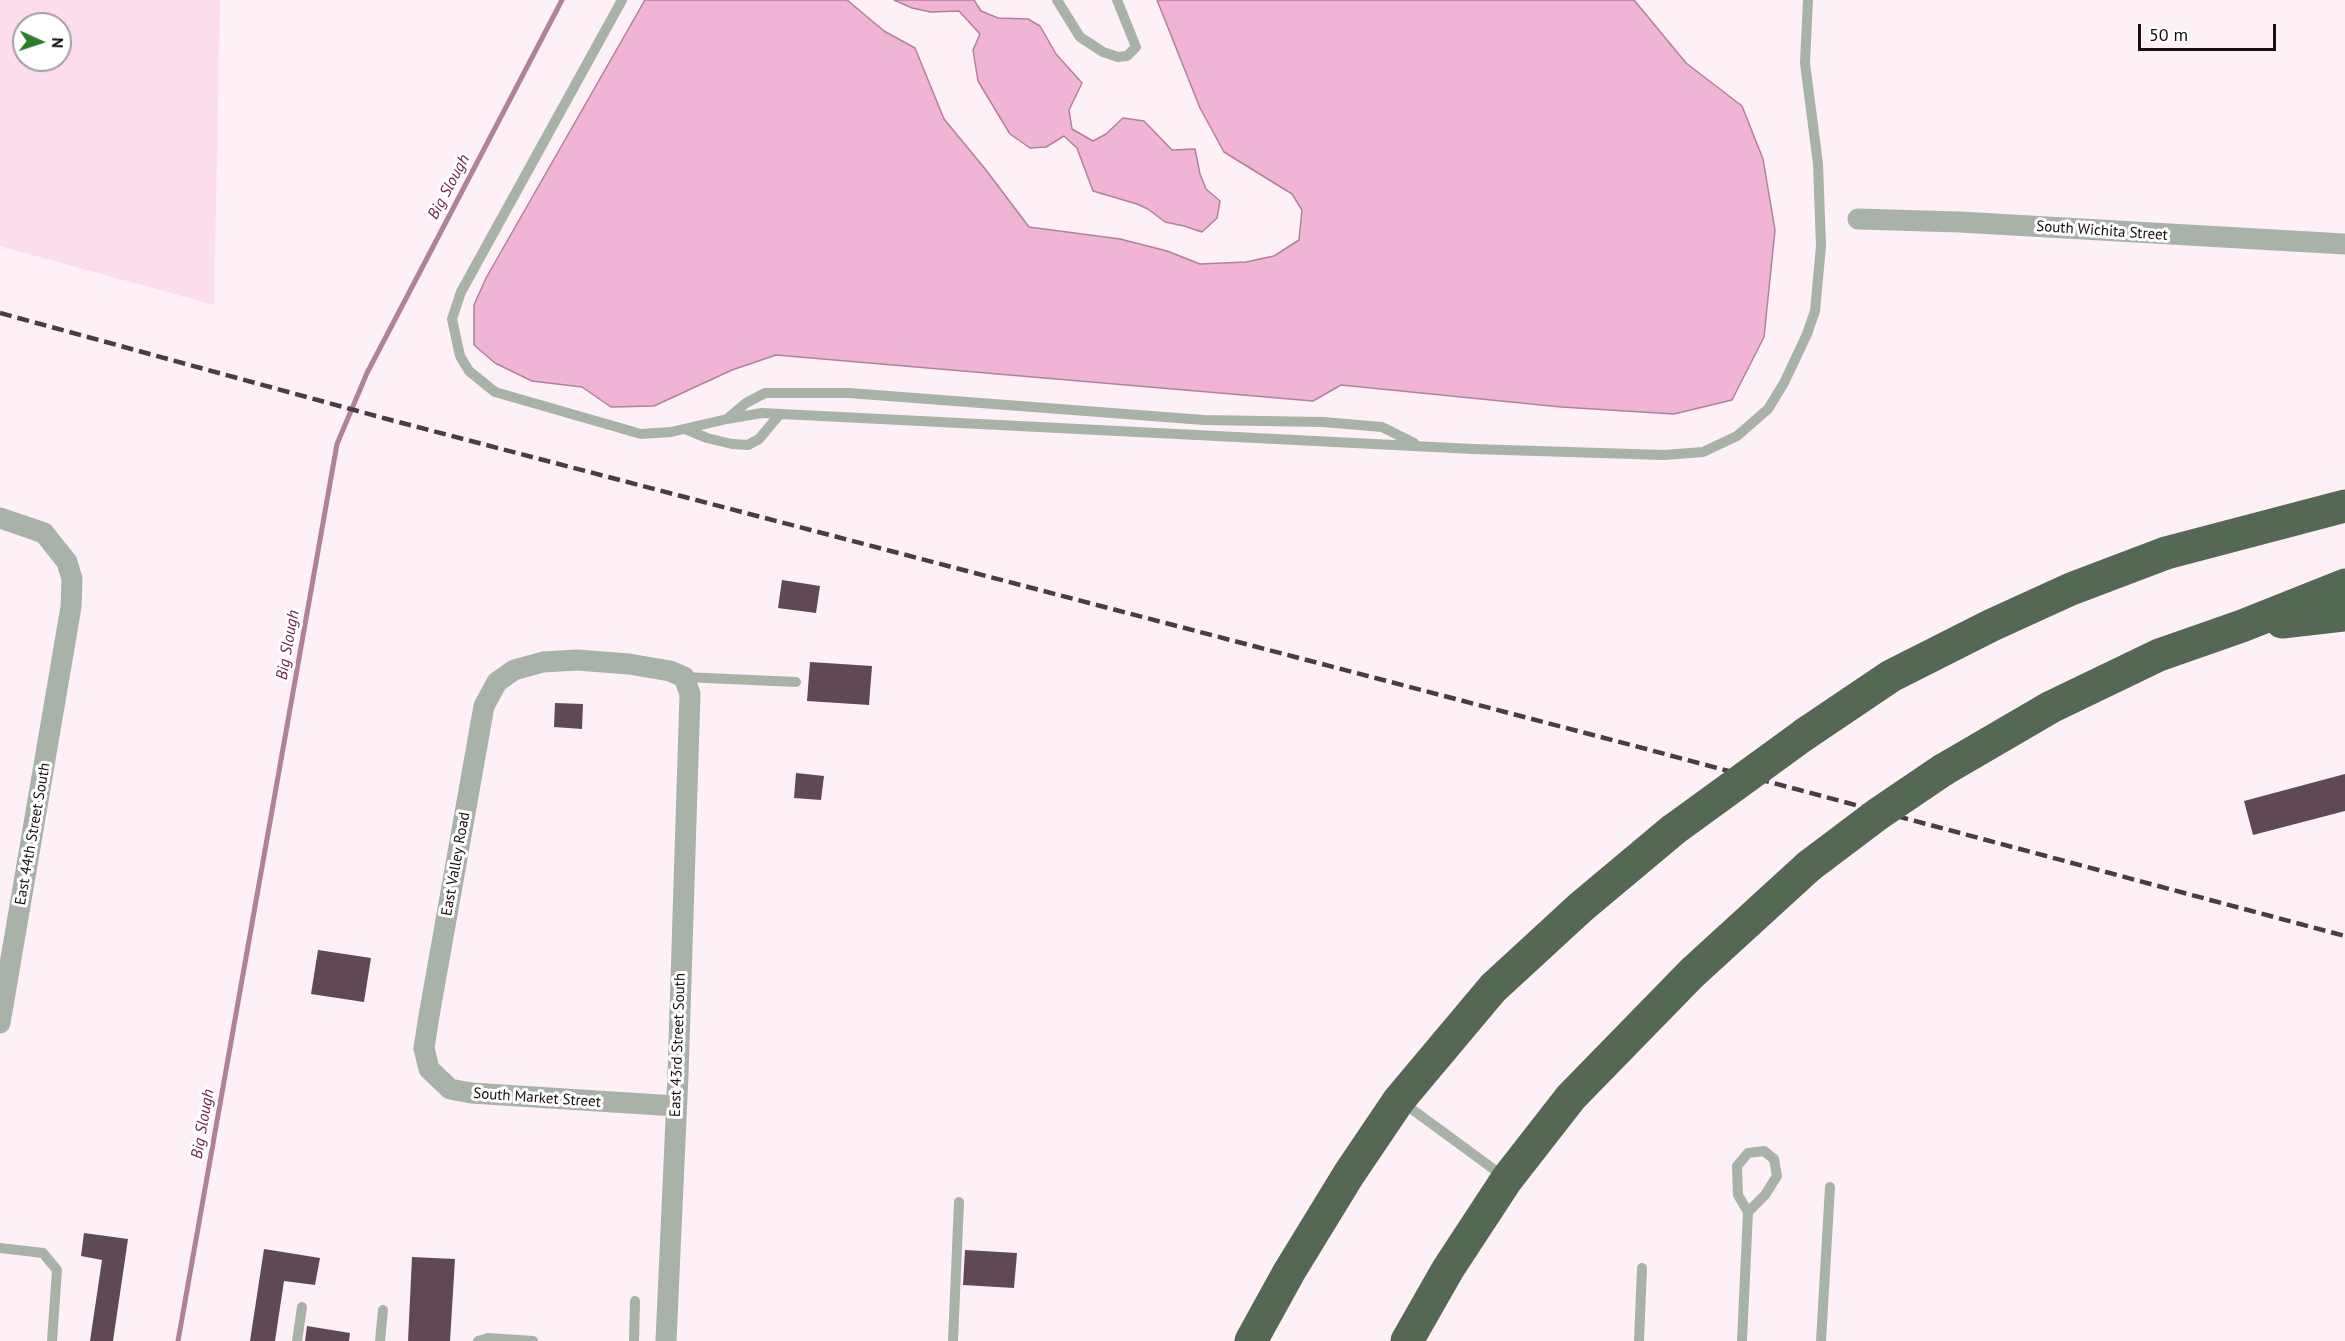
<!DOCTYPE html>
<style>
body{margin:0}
#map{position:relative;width:2345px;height:1341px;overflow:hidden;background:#fdf0f6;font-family:"PT Sans",sans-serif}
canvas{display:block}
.north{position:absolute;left:12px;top:12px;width:60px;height:60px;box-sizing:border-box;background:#fff;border:2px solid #a29ea0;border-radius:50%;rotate:93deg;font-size:16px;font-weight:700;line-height:24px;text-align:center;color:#170d12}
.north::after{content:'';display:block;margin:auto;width:21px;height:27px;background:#287d2a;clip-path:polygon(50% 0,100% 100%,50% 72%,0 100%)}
.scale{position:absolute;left:2138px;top:24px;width:138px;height:27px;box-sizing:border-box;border:3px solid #170d12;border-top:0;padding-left:8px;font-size:18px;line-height:21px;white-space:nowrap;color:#170d12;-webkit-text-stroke:4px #fff;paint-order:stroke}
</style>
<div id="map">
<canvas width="2345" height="1341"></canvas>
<div class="north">N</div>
<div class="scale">50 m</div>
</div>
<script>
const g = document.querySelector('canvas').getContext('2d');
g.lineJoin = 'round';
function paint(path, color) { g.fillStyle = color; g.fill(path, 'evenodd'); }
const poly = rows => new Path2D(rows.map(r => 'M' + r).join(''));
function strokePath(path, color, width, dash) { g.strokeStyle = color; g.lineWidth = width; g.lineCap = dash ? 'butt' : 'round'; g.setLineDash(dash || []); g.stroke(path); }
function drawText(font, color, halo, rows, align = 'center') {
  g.font = font + ' "PT Sans",sans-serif'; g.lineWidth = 6; g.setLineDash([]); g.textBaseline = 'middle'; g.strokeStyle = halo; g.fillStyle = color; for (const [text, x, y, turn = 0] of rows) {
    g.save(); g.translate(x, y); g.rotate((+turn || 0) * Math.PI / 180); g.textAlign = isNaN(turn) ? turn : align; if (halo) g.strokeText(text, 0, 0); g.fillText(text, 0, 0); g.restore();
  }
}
paint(poly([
 [0,0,220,0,214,305,0,246],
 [24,24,60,24,60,60,24,60]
]), '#fcdded');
const water = poly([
 [645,0,847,0,884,31,915,48,944,119,986,170,1029,227,1120,239,1167,251,1200,264,1246,262,1274,256,1299,240,1302,210,1292,194,1224,152,1200,108,1157,0,1634,0,1686,63,1742,106,1763,159,1775,230,1764,337,1732,400,1674,414,1561,407,1341,385,1313,401,776,355,732,370,654,406,611,407,582,387,532,381,495,363,474,345,474,305,486,278,645,0],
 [894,0,974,0,981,11,998,18,1028,19,1040,26,1056,54,1082,83,1069,110,1072,129,1093,141,1106,134,1123,118,1144,121,1172,150,1195,149,1200,174,1206,189,1220,201,1217,218,1202,232,1184,226,1165,222,1148,209,1137,204,1093,191,1077,148,1064,136,1046,147,1030,148,1010,134,978,81,973,50,980,34,959,11,931,12,912,8,894,0]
]);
paint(water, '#f2b4d5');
strokePath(water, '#b0829a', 1.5);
strokePath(poly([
 [178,1341,337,444,367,373,562,0]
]), '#b0829a', 5);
paint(poly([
 [782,580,820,586,816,613,778,608],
 [810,662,872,666,869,705,807,701],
 [555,703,583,704,582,729,554,727],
 [796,773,824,776,821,800,794,798],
 [2345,774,2345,811,2253,835,2244,801],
 [318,950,371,958,364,1002,311,994],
 [84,1233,128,1239,113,1341,90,1341,102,1260,81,1256],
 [264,1249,320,1258,315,1285,284,1281,275,1341,250,1341],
 [965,1250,1017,1253,1014,1288,963,1285],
 [412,1257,455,1259,450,1341,408,1341],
 [307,1326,350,1333,349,1341,305,1341]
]), '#614855');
strokePath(poly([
 [622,0,461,292,452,319,460,356,469,371,495,392,641,434,671,432,727,419,762,413,1473,449,1664,455,1703,452,1737,436,1768,409,1784,383,1807,334,1815,311,1821,246,1818,164,1805,63,1808,0],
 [1057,0,1080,37,1103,52,1118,57,1127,56,1136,47,1117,0],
 [728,418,746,403,765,393,849,393,1204,420,1323,422,1382,427,1414,443],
 [685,429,707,438,732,444,748,445,759,439,780,414],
 [684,677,796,682],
 [1402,1102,1503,1176],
 [0,1248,43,1253,57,1270,52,1341],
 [297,1341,302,1307],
 [380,1341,383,1310],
 [478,1341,488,1338,533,1341],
 [634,1341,635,1301],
 [953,1341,959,1202],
 [1639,1341,1642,1268],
 [1742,1341,1748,1212,1738,1195,1737,1166,1748,1153,1764,1151,1774,1159,1777,1176,1765,1195,1748,1212],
 [1821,1341,1830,1187]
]), '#a9b2a8', 10);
strokePath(poly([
 [1858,219,1960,222,2345,244],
 [0,518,44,533,67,562,72,579,71,607,0,1023],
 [666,1341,678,1075,690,694,684,677,670,671,629,664,577,660,543,662,514,670,497,682,484,706,429,1016,424,1048,429,1069,450,1089,471,1093,676,1106]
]), '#a9b2a8', 21);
strokePath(poly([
 [2282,622,2345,615],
 [1805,734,1891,676,1992,625,2071,589,2166,553,2345,506],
 [1943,770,2051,707,2159,655,2242,626,2345,585],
 [1251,1341,1289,1272,1349,1174,1399,1100,1493,988,1581,907,1673,830],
 [1407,1341,1448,1269,1507,1179,1571,1097,1692,973,1809,866]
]), '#556853', 33);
strokePath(poly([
 [0,313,387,419,1635,746,2345,936]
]), '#483d43', 4.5, [12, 6]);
strokePath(poly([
 [1673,830,1805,734],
 [1809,866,1878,814,1943,770]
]), '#556853', 33);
drawText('15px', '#170d12', '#fff', [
 ["South Wichita Street",2102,231,4],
 ["East 44th Street South",33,834,-80],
 ["East Valley Road",456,864,-80],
 ["East 43rd Street South",678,1045,-88],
 ["South Market Street",537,1098,4]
]);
drawText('italic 16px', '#6d2651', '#fff', [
 ["Big Slough",449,187,-62],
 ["Big Slough",288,645,-80],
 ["Big Slough",203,1124,-80]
]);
</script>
